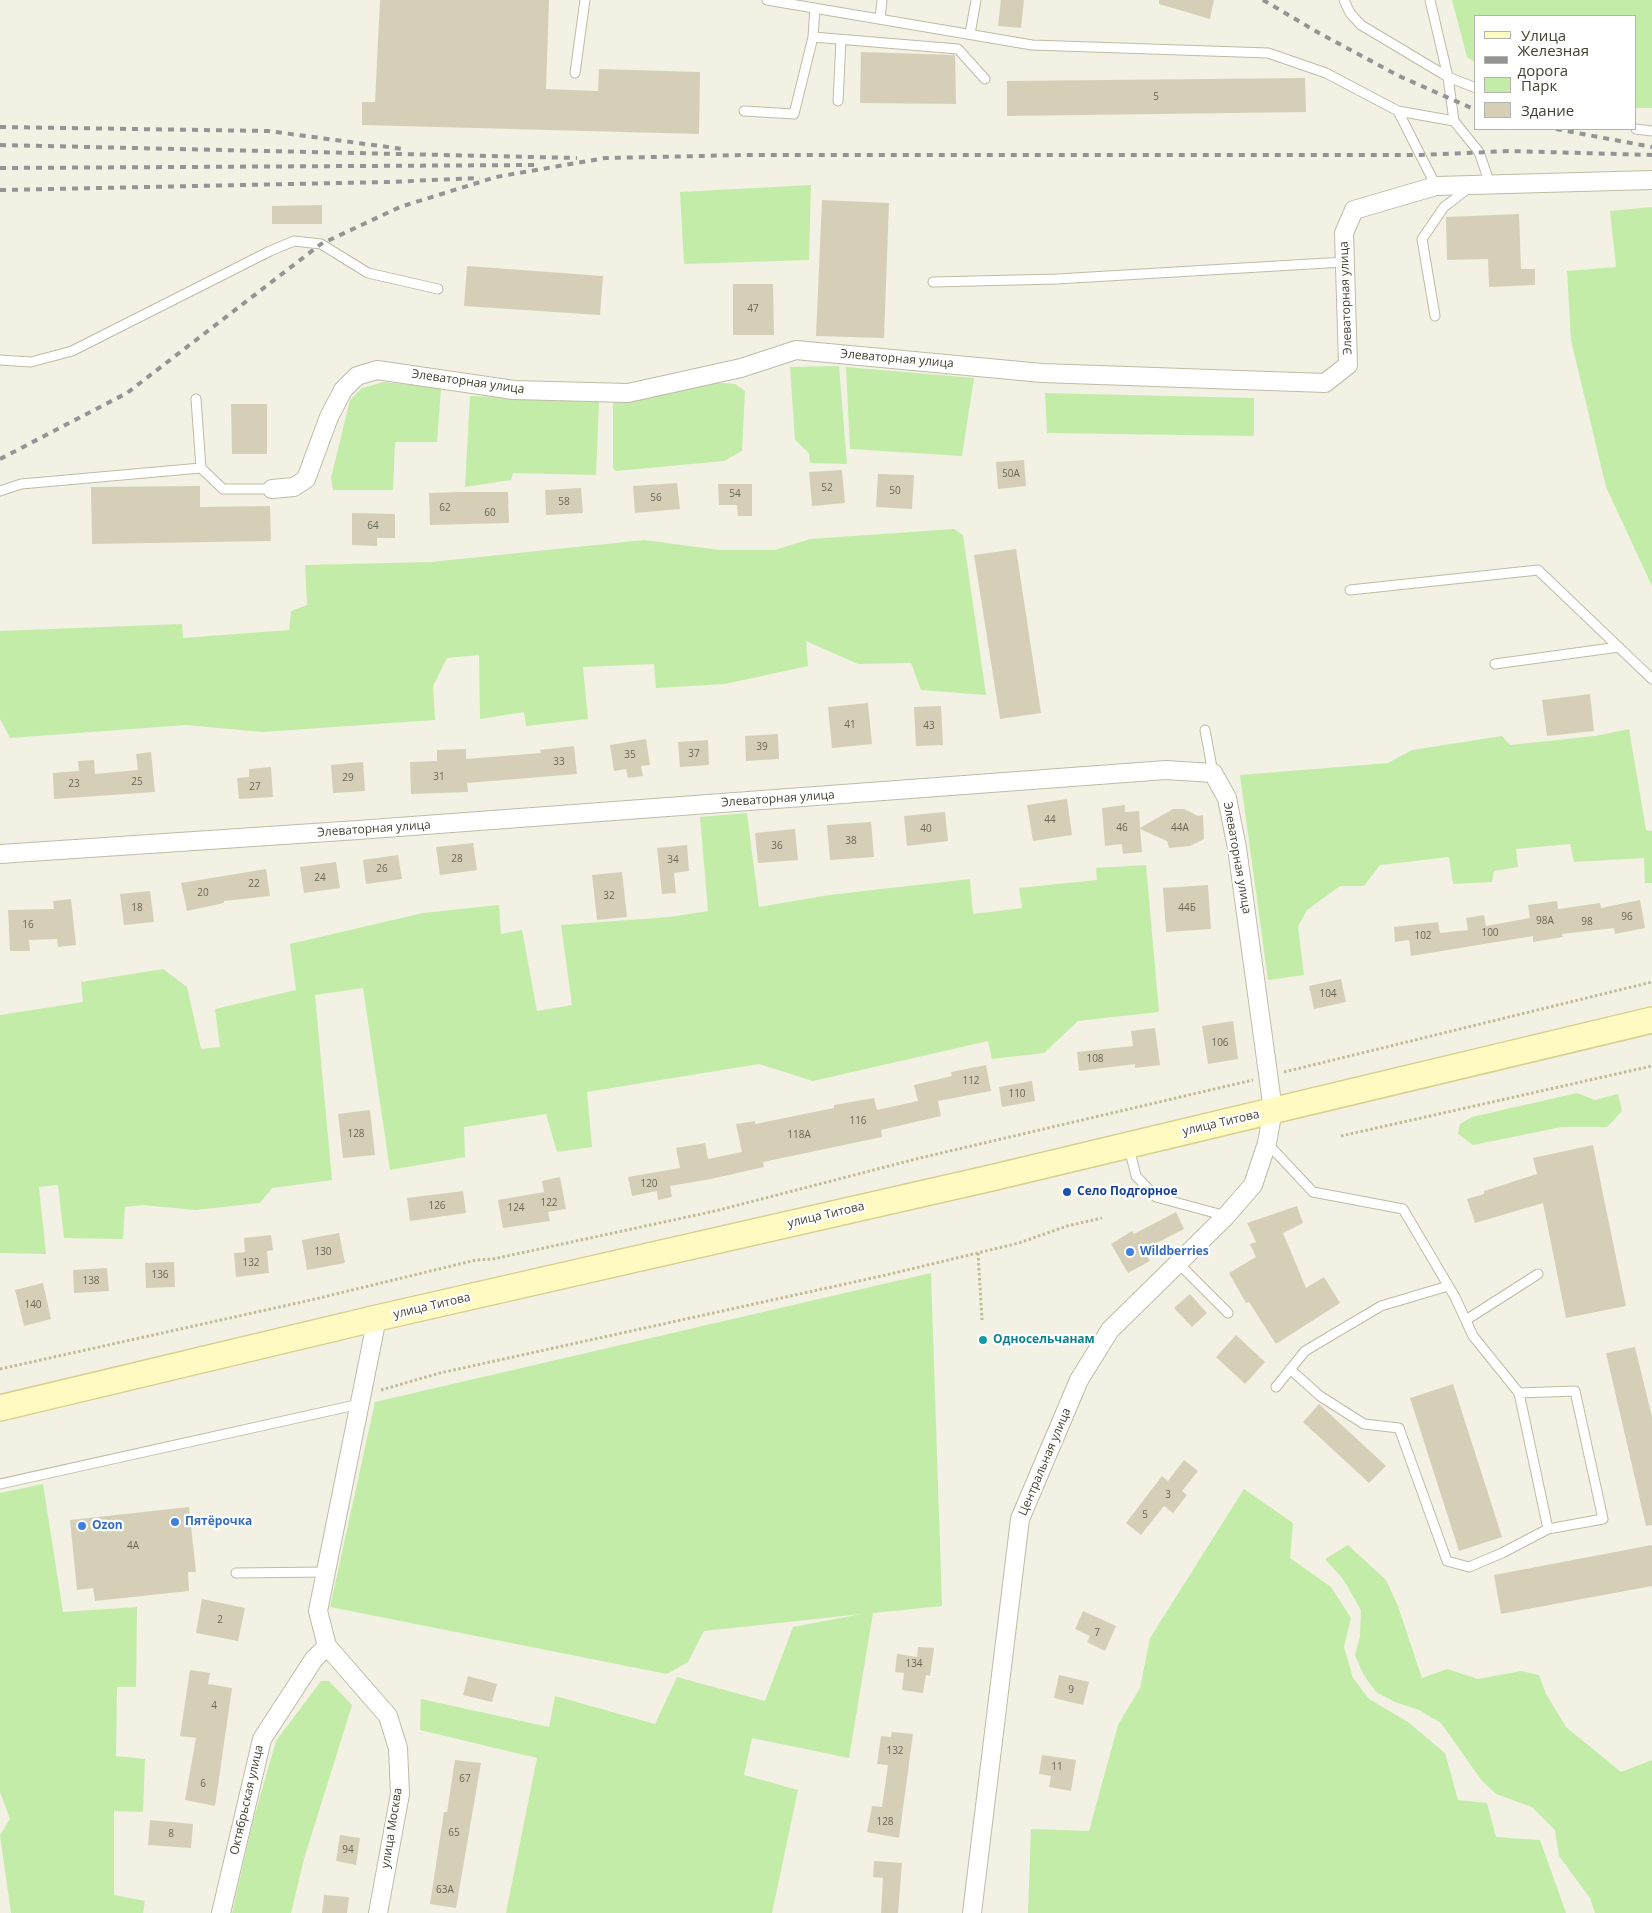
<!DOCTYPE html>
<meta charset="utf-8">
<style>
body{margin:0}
#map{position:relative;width:1652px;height:1913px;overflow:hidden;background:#f3f1e4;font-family:"Open Sans",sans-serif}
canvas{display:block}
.legend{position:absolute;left:1474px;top:15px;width:162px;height:115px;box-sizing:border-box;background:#fff;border:1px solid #b5b3ad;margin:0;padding:6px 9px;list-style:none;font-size:15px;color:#464233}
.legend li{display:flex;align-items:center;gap:10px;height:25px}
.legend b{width:25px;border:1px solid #b5b3ad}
</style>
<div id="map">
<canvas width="1652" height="1913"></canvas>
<ul class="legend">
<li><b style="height:6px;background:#fffac2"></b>Улица</li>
<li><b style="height:6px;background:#949494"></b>Железная дорога</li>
<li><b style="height:14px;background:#c2eca8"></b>Парк</li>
<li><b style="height:14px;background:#d6cfb8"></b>Здание</li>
</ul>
</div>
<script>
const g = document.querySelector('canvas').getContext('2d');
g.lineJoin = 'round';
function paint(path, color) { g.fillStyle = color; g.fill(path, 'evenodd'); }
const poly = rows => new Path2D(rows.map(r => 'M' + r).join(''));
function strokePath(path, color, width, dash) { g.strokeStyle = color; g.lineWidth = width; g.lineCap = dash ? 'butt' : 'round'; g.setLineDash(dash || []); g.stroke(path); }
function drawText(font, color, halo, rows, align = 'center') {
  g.font = font + ' "Open Sans",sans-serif'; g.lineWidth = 4.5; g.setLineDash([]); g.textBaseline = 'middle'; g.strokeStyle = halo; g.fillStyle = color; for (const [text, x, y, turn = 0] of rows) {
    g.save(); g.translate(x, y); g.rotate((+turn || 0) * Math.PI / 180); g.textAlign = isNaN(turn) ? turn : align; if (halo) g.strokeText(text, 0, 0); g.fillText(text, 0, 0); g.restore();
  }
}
paint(poly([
 [1452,0,1652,0,1652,108,1636,108,1636,16,1476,16,1476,63,1467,57],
 [811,185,809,260,684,264,680,192],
 [1652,207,1652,586,1606,487,1571,340,1567,271,1616,267,1610,211],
 [839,366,847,464,810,463,809,453,795,440,790,367],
 [846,367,974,378,962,456,850,449],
 [384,382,441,388,437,442,395,442,393,490,333,490,331,478,350,400,362,388],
 [712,382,735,384,745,391,742,451,724,461,616,471,613,468,613,403,628,402],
 [1045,393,1254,398,1254,436,1047,433],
 [470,396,599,401,596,475,513,473,511,480,465,487],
 [954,529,963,535,986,695,921,690,911,663,858,664,806,641,808,666,725,684,656,688,654,664,583,667,588,719,526,726,524,712,480,719,479,655,447,658,433,686,435,720,262,732,186,725,10,738,0,719,0,631,182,624,183,638,289,630,291,611,307,605,305,565,431,562,644,540,720,550,775,550,810,539],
 [1629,729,1646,830,1652,831,1652,883,1645,883,1644,858,1574,862,1570,844,1516,849,1518,867,1494,871,1492,882,1453,884,1449,857,1380,865,1364,886,1340,886,1307,910,1298,926,1304,975,1268,980,1240,775,1388,763,1412,750,1502,736,1510,745,1595,736],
 [747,813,759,907,829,895,970,879,973,914,1022,908,1019,888,1097,880,1096,868,1146,865,1159,1012,1078,1021,1044,1053,992,1059,988,1041,813,1081,759,1064,587,1092,592,1147,557,1152,546,1114,464,1127,465,1157,390,1170,363,988,315,995,332,1180,272,1188,260,1203,196,1210,142,1205,125,1207,123,1239,64,1238,58,1185,39,1187,46,1254,0,1253,0,1015,83,1002,81,982,163,969,187,987,201,1049,220,1047,215,1009,296,990,290,944,423,913,499,905,501,934,522,930,537,1011,572,1005,561,925,670,917,708,911,700,817],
 [1577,1093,1595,1100,1618,1094,1622,1111,1607,1127,1562,1127,1473,1145,1458,1134,1460,1124,1472,1117],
 [931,1273,942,1606,873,1613,849,1758,752,1738,744,1775,798,1790,772,1913,506,1913,537,1758,420,1730,421,1699,549,1727,555,1696,655,1724,677,1677,765,1701,793,1627,862,1614,704,1631,688,1662,667,1674,330,1607,375,1402],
 [43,1484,63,1612,137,1607,136,1687,117,1687,116,1756,145,1759,143,1812,114,1811,114,1895,145,1901,143,1913,11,1913,0,1835,10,1819,0,1792,0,1493],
 [1244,1489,1293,1523,1290,1558,1331,1587,1351,1618,1344,1647,1353,1678,1369,1699,1408,1722,1445,1753,1458,1800,1487,1803,1496,1837,1540,1840,1566,1913,1028,1913,1031,1829,1089,1831,1118,1725,1140,1688,1150,1638],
 [1348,1545,1386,1580,1398,1606,1422,1678,1447,1669,1478,1679,1521,1671,1539,1675,1546,1694,1566,1727,1621,1772,1652,1760,1652,1913,1595,1913,1590,1898,1559,1856,1555,1830,1532,1807,1496,1794,1482,1781,1441,1723,1419,1710,1395,1702,1376,1692,1363,1674,1355,1655,1360,1636,1361,1610,1343,1579,1325,1559],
 [321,1681,329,1681,352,1705,304,1859,291,1913,232,1913,253,1821,276,1741]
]), '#c2eca8');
paint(poly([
 [380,0,549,0,546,89,598,91,599,69,700,72,699,134,362,125,362,102,375,102],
 [1001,0,1024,0,1021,28,998,26],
 [1159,0,1214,0,1210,19,1159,4],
 [861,52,955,55,956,104,860,103],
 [1305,78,1306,112,1007,116,1007,81],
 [822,200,889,203,884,338,816,336],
 [322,205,322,224,272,224,272,206],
 [1519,214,1521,269,1535,269,1535,285,1489,287,1488,259,1447,260,1446,217],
 [467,266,603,276,600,315,464,306],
 [733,284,773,284,774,335,733,335],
 [231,404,267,404,267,454,232,454],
 [1024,460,1026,486,998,489,996,462],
 [842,470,845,503,812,506,809,472],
 [878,474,914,475,912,509,876,507],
 [677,483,680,509,635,513,633,486],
 [718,484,752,484,752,516,738,516,737,505,719,505],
 [200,486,200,507,270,506,271,541,92,544,91,487],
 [581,488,583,513,546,515,545,490],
 [460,492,508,492,509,523,430,525,429,493],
 [352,513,395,514,395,538,377,538,377,546,352,545],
 [1016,549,1041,713,1000,719,974,555],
 [1590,694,1594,731,1547,736,1542,700],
 [868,703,872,744,832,748,828,707],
 [941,706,943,745,916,746,914,707],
 [778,734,779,759,746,761,745,736],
 [646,739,650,765,641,766,643,776,628,778,626,769,614,771,610,745],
 [708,740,709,765,680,767,678,742],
 [574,746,577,774,467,783,468,792,411,794,410,762,437,761,437,750,466,749,466,759,541,753,540,750],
 [151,752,155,792,54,799,53,773,79,771,78,761,94,760,95,774,138,770,136,754],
 [363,762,365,791,333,793,331,765],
 [271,767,273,797,239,799,237,778,249,777,249,769],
 [1067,799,1072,835,1033,841,1027,805],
 [1125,805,1125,812,1139,811,1140,828,1173,809,1184,809,1198,816,1203,815,1204,839,1190,846,1169,848,1167,841,1140,829,1142,852,1123,854,1122,844,1105,846,1102,808],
 [945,812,948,841,907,846,904,816],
 [871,822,874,857,830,860,827,825],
 [795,829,798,860,758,863,755,833],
 [473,843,477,870,440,875,436,847],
 [687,845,689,871,674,873,676,893,662,894,657,848],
 [398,855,402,879,366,884,363,860],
 [336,862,340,888,304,893,300,867],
 [266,869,270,896,224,901,224,903,187,911,181,883],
 [622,872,627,917,597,920,592,875],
 [1208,885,1211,929,1166,932,1163,888],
 [150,891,154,922,124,925,120,894],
 [71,899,76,945,58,947,57,939,29,940,30,951,10,951,8,910,54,909,53,901],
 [1640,900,1645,928,1615,934,1614,928,1562,934,1563,937,1533,942,1533,936,1411,956,1409,940,1395,942,1394,927,1438,922,1440,933,1468,930,1466,918,1484,915,1486,926,1530,918,1528,905,1557,901,1558,909,1600,903,1601,908],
 [1341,979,1346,1002,1314,1009,1309,986],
 [1233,1021,1238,1059,1208,1064,1202,1026],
 [1155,1028,1160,1065,1135,1068,1135,1064,1079,1071,1077,1052,1133,1046,1131,1031],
 [986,1065,991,1091,938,1101,941,1116,881,1130,882,1137,763,1162,764,1167,711,1179,670,1186,672,1197,658,1200,657,1191,632,1196,628,1177,680,1168,676,1148,705,1143,708,1159,742,1152,736,1124,755,1121,755,1124,834,1108,834,1105,874,1098,877,1110,918,1101,914,1085,952,1076,951,1072],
 [1032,1081,1035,1101,1002,1107,999,1087],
 [370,1110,375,1155,343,1158,338,1114],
 [1593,1145,1626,1306,1566,1318,1543,1203,1475,1223,1467,1199,1484,1194,1484,1191,1537,1174,1533,1158],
 [560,1177,566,1209,548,1212,550,1221,503,1228,498,1200,544,1192,542,1181],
 [463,1191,466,1213,410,1221,407,1198],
 [1297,1206,1303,1223,1283,1233,1306,1288,1324,1277,1340,1303,1276,1344,1249,1302,1246,1303,1229,1273,1256,1257,1250,1244,1256,1242,1247,1223],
 [1176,1212,1184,1229,1143,1250,1150,1261,1128,1273,1111,1244,1132,1231,1134,1234],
 [339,1233,345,1263,307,1270,302,1240],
 [271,1235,273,1250,267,1251,269,1273,236,1277,234,1253,245,1252,244,1238],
 [174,1262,175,1287,146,1288,145,1263],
 [107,1268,109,1291,74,1293,73,1270],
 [43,1283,51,1319,24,1326,15,1290],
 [1190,1294,1207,1313,1192,1327,1174,1308],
 [1236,1335,1265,1362,1245,1384,1216,1357],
 [1635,1347,1652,1417,1652,1525,1646,1526,1606,1353],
 [1453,1384,1502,1537,1459,1551,1410,1398],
 [1319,1404,1386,1466,1369,1483,1303,1422],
 [1184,1460,1198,1471,1182,1491,1187,1495,1173,1513,1164,1506,1141,1535,1126,1523,1162,1476,1168,1481],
 [189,1507,196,1572,188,1572,189,1591,95,1601,93,1588,77,1590,70,1520],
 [1652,1545,1652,1586,1501,1614,1494,1575],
 [202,1599,245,1608,238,1641,196,1633],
 [1083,1611,1116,1626,1105,1651,1087,1642,1090,1636,1075,1629],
 [918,1647,934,1648,930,1676,926,1675,923,1693,902,1690,904,1673,895,1672,897,1654,917,1657],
 [190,1670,210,1673,208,1684,232,1688,215,1806,185,1800,196,1738,180,1736],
 [1059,1675,1089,1682,1083,1705,1054,1698],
 [468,1676,497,1684,492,1702,463,1695],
 [892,1732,913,1734,899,1838,867,1832,872,1806,882,1807,888,1765,877,1764,881,1736,891,1737],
 [1042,1755,1076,1760,1071,1791,1049,1787,1051,1776,1039,1774],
 [455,1760,481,1763,456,1908,430,1904,444,1812,447,1812],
 [150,1820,193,1824,191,1848,148,1845],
 [340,1835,360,1838,356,1865,336,1861],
 [874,1861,902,1863,898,1913,881,1913,883,1878,873,1877],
 [324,1895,349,1897,347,1913,322,1913]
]), '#d6cfb8');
const service = poly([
 [767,0,1032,45,1268,53,1326,73,1398,111,1436,186],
 [1344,0,1350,13,1361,25,1448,77,1454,121,1479,152,1490,184],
 [1430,0,1448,77,1476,88],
 [815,8,813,37,958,49,985,79],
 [880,19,882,0],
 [970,34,976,0],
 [575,73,585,0],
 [838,101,841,40],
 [744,111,794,114,813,37],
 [1398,111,1454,121],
 [1636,129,1652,131],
 [933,282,1057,279,1344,262],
 [1435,316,1422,239,1444,207,1470,187],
 [0,360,31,362,72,351,270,251,294,241,321,244,368,273,438,289],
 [196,399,201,468],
 [0,491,21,484,201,468,223,489,272,489],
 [1350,590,1538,570,1652,679],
 [1495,664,1619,647],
 [1205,730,1213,773],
 [1267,1143,1313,1192,1403,1209,1455,1297,1473,1336,1519,1393,1548,1529],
 [1129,1147,1136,1176,1156,1197,1226,1216],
 [1178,1263,1228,1313],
 [1466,1320,1538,1274],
 [1290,1369,1320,1396,1364,1424,1399,1428,1447,1561,1469,1567,1502,1553,1548,1529,1603,1519,1575,1391,1519,1393],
 [1276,1387,1305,1351,1381,1306,1448,1286],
 [0,1484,360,1404],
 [236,1573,326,1572]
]);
const minor = poly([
 [272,489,294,487,306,479,329,417,343,390,357,376,377,370,514,390,628,393,741,368,796,350,1042,373,1325,383,1348,365,1344,233,1354,210,1436,186,1652,180],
 [0,854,358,830,1166,770,1213,773,1227,798,1237,848,1273,1110,1267,1143,1253,1185,1226,1216,1110,1330,1079,1380,1020,1519,972,1913],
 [377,1318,318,1611,327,1646,388,1716,398,1748,400,1794,378,1913],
 [221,1913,262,1739,314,1659,327,1646]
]);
const secondary = poly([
 [0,1408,377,1318,991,1178,1652,1020]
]);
strokePath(service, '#c0bba5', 11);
strokePath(minor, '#c0bba5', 20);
strokePath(secondary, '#d7d18f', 28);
strokePath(poly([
 [1284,1072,1652,982],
 [1341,1136,1652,1066],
 [978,1253,982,1320],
 [0,1369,311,1300,476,1260,493,1259,715,1211,920,1158,1253,1080],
 [381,1390,440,1373,886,1275,1019,1243,1067,1226,1102,1218]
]), '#c3ba95', 3, [2.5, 2.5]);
strokePath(service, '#fff', 9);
strokePath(minor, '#fff', 18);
strokePath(secondary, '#fffac2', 25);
strokePath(poly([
 [1263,0,1319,33,1399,76,1476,110],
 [0,127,268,131,403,149],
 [1556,129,1652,147],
 [0,145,577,158],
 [0,168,535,165],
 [0,190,388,182,480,178],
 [0,459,127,393,321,244,400,207,496,177,605,158,746,155,1421,155,1510,151,1652,155]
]), '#949494', 4, [6, 6]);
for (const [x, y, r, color] of [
 [1067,1192,5,"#1a4fb4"],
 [1130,1252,5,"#3f7fe0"],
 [983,1340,5,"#0f9aa8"],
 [175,1522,5,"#3f7fe0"],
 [82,1526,5,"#3f7fe0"]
]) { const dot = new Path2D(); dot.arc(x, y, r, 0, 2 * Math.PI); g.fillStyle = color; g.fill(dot); strokePath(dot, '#fff', 2); }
drawText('10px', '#6a6554', null, [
 ["5",1156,97],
 ["47",753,309],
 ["50А",1011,474],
 ["52",827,488],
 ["50",895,491],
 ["54",735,494],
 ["56",656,498],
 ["58",564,502],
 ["62",445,508],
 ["60",490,513],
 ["64",373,526],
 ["41",850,725],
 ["43",929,726],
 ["39",762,747],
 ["37",694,754],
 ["35",630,755],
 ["33",559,762],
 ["31",439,777],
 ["29",348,778],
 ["25",137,782],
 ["23",74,784],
 ["27",255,787],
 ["44",1050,820],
 ["46",1122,828],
 ["44А",1180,828],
 ["40",926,829],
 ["38",851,841],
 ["36",777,846],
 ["28",457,859],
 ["34",673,860],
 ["26",382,869],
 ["24",320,878],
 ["22",254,884],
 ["20",203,893],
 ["32",609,896],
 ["18",137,908],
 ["44Б",1187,908],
 ["96",1627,917],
 ["98А",1545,921],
 ["98",1587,922],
 ["16",28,925],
 ["100",1490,933],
 ["102",1423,936],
 ["104",1328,994],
 ["106",1220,1043],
 ["108",1095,1059],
 ["112",971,1081],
 ["110",1017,1094],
 ["116",858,1121],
 ["128",356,1134],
 ["118А",799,1135],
 ["120",649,1184],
 ["122",549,1203],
 ["126",437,1206],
 ["124",516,1208],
 ["130",323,1252],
 ["132",251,1263],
 ["136",160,1275],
 ["138",91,1281],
 ["140",33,1305],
 ["3",1168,1495],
 ["5",1145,1515],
 ["4А",133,1546],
 ["2",220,1620],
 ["7",1097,1633],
 ["134",914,1664],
 ["9",1071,1690],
 ["4",214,1706],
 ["132",895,1751],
 ["11",1057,1767],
 ["67",465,1779],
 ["6",203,1784],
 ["128",885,1822],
 ["65",454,1833],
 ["8",171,1834],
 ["94",348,1850],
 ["63А",445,1890]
]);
drawText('12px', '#464233', '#fff', [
 ["Элеваторная улица",1346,298,-92],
 ["Элеваторная улица",897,359,5],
 ["Элеваторная улица",468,382,8],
 ["Элеваторная улица",778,799,-4],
 ["Элеваторная улица",374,829,-4],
 ["Элеваторная улица",1237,858,80],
 ["улица Титова",1221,1123,-13],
 ["улица Титова",826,1215,-13],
 ["улица Титова",432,1306,-13],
 ["Центральная улица",1045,1462,-67],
 ["Октябрьская улица",247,1800,-77],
 ["улица Москва",392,1828,-81]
]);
drawText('bold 12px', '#164399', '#fff', [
 ["Село Подгорное",1077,1192]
], 'left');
drawText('bold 12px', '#366cbe', '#fff', [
 ["Wildberries",1140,1252],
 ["Пятёрочка",185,1522],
 ["Ozon",92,1526]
], 'left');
drawText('bold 12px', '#0d838f', '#fff', [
 ["Односельчанам",993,1340]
], 'left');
</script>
